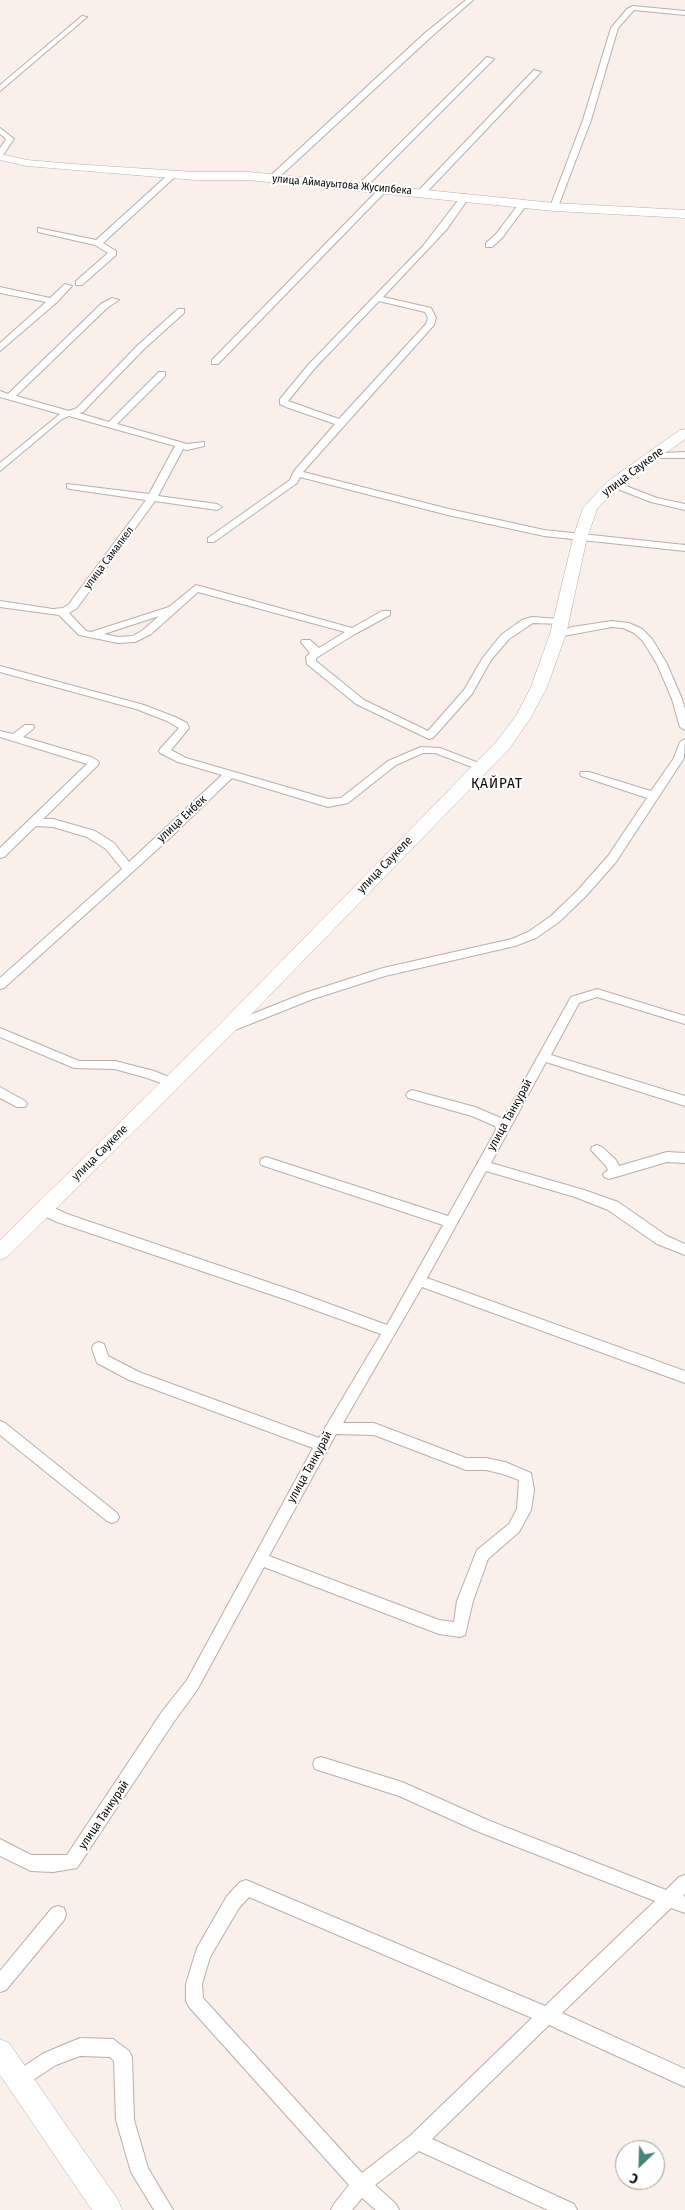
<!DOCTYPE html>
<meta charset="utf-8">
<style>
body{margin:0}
#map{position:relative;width:685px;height:2210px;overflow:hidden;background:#faefe9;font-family:"Fira Sans Condensed",sans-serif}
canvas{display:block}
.north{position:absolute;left:615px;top:2140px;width:50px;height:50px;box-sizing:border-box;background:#fff;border:1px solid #9f9d9d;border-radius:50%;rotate:204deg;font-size:14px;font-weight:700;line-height:20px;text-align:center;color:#0f0b09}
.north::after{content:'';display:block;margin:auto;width:18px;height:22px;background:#448677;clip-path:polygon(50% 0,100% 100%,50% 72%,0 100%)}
</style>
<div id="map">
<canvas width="685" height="2210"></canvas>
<div class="north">С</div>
</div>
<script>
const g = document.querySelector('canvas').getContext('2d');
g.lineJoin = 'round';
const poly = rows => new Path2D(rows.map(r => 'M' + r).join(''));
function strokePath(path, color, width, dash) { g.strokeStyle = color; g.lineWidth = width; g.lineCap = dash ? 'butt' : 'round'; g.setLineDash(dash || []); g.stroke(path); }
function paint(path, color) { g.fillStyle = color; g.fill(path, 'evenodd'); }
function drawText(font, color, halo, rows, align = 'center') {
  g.font = font + ' "Fira Sans Condensed",sans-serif'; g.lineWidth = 4; g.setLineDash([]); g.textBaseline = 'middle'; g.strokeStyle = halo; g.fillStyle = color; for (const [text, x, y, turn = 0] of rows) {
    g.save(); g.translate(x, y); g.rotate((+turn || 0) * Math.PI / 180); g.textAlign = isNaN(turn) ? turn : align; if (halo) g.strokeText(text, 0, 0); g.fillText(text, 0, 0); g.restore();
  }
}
const street = poly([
 [466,0,473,0,431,37,276,180,270,180,270,176,425,33,466,0],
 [633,6,685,11,685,15,634,10,618,28,591,120,558,207,551,209,550,207,583,120,611,28,627,9,633,6],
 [82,16,87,17,0,91,0,85,82,16],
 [487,57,494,59,363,190,357,190,357,186,487,57],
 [534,70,541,72,425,194,419,194,419,190,534,70],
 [0,128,14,139,3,155,0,155,0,148,6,139,0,134,0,128],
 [170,173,177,175,103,243,116,251,116,255,82,285,76,285,76,281,108,253,95,245,38,232,38,228,96,240,170,173],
 [380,188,387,190,218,364,212,364,212,360,380,188],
 [463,194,470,196,447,229,383,297,431,308,436,318,434,325,303,472,449,509,544,530,685,545,685,551,544,536,448,515,300,477,297,483,214,542,208,542,208,538,290,480,294,471,335,424,286,407,280,404,280,399,309,364,423,246,463,194],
 [379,301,425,312,428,318,426,324,339,419,288,401,315,368,379,301],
 [521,201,528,203,502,238,492,247,486,247,486,243,496,234,521,201],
 [65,284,72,286,56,303,0,351,0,343,46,302,0,293,0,287,50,298,65,284],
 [112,298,119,300,107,308,16,396,69,411,77,408,138,345,178,309,184,309,184,313,144,349,83,412,79,413,109,422,159,372,165,372,165,376,117,424,187,444,204,442,204,446,187,450,183,449,158,496,217,504,222,507,217,510,155,501,77,608,69,613,86,631,91,632,169,607,196,585,352,628,382,611,390,611,390,615,355,634,316,658,316,661,364,700,428,731,464,690,482,659,501,635,522,620,532,617,559,619,563,620,563,624,533,623,509,639,491,660,472,694,433,738,429,739,356,704,307,664,306,657,310,653,301,642,302,640,310,640,319,648,345,632,198,592,151,634,135,642,118,643,79,635,59,615,0,607,0,601,53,609,63,608,69,604,146,500,70,489,67,488,67,484,149,494,175,446,69,416,62,419,0,471,0,463,60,414,0,397,0,391,8,394,101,304,112,298],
 [159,616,143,630,133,636,118,637,104,634,159,616],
 [658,450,665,453,685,452,685,458,661,458,653,453,658,450],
 [613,481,657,498,685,504,685,510,651,502,610,486,610,482,613,481],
 [612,621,629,623,642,629,652,639,667,664,682,699,685,709,685,730,680,727,672,699,657,664,643,641,634,633,623,628,612,627,558,637,553,634,572,627,612,621],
 [0,666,144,705,175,717,187,723,189,728,171,750,186,758,328,799,341,798,388,761,421,747,440,748,484,765,485,767,480,770,435,753,423,753,396,765,348,803,328,807,232,778,170,838,4,988,0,989,0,978,122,869,106,849,87,837,53,827,36,826,4,857,0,858,0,848,87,764,0,737,0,731,13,734,25,725,33,725,34,727,33,729,23,737,91,757,98,761,99,763,98,765,43,819,53,819,95,831,114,843,129,862,222,775,178,762,160,753,159,751,160,749,179,728,167,721,136,709,0,672,0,666],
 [685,739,684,758,616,862,586,896,559,922,536,938,515,946,385,976,313,999,235,1030,227,1030,225,1027,227,1024,305,993,383,968,512,939,528,932,551,916,578,890,608,856,647,798,581,776,580,774,581,772,589,772,651,791,674,758,680,742,685,739],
 [597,989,685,1016,685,1024,597,997,579,1003,551,1055,685,1096,685,1106,546,1062,491,1163,584,1190,618,1202,667,1236,685,1244,685,1255,657,1244,608,1210,575,1197,486,1171,427,1278,685,1371,685,1383,422,1287,343,1423,374,1423,466,1458,486,1458,505,1462,531,1473,534,1490,531,1510,519,1532,488,1559,473,1601,465,1635,460,1637,439,1634,264,1567,197,1690,173,1723,77,1868,53,1872,31,1871,0,1856,0,1839,31,1855,67,1855,161,1713,187,1680,313,1448,129,1380,97,1363,92,1348,94,1344,99,1342,104,1344,108,1356,139,1372,319,1438,381,1334,287,1300,57,1222,38,1213,36,1209,38,1205,48,1205,67,1214,297,1292,387,1325,443,1225,261,1165,260,1162,261,1159,266,1157,448,1216,496,1130,495,1126,472,1116,408,1098,406,1095,408,1092,412,1090,475,1107,503,1119,571,997,597,989],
 [336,1434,374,1435,466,1470,486,1470,503,1474,519,1480,517,1509,509,1524,477,1550,457,1601,454,1622,439,1620,269,1556,336,1434],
 [0,1028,79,1061,115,1061,154,1071,176,1080,178,1083,172,1087,147,1078,115,1069,74,1068,0,1037,0,1028],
 [0,1087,25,1101,27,1104,25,1107,17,1107,0,1098,0,1087],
 [597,1145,602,1147,616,1160,619,1166,667,1152,685,1153,685,1163,667,1162,609,1179,604,1177,603,1174,608,1170,606,1166,591,1150,592,1147,597,1145],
 [0,1421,5,1423,117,1513,119,1517,117,1521,112,1523,107,1521,0,1435,0,1421],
 [321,1757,402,1782,490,1821,666,1890,679,1877,685,1875,685,1894,683,1896,685,1897,685,1913,671,1908,562,2013,685,2069,685,2087,549,2025,432,2139,574,2204,577,2210,548,2210,419,2151,375,2185,396,2204,399,2210,376,2210,362,2198,352,2210,331,2210,334,2204,349,2185,189,2007,186,2001,186,1984,197,1948,227,1896,240,1882,246,1880,545,2006,655,1901,479,1832,399,1796,315,1769,313,1764,315,1759,321,1757],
 [249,1897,532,2018,411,2135,362,2173,203,1998,202,1984,210,1957,239,1908,249,1897],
 [58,1906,64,1908,66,1914,64,1920,6,1990,0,1992,0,1971,52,1908,58,1906],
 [80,2038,113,2039,129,2051,132,2057,134,2120,148,2168,173,2210,154,2210,131,2172,116,2120,114,2061,110,2057,80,2056,56,2065,24,2086,18,2089,12,2086,9,2080,12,2074,44,2053,80,2038]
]);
const secondary = poly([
 [0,154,27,160,73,164,195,172,249,172,554,203,685,210,685,218,554,211,249,180,195,180,27,166,0,160,0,154],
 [685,429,685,439,618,487,597,509,587,538,566,634,547,687,531,717,509,749,232,1034,7,1257,0,1260,0,1240,220,1024,497,741,516,716,531,687,550,634,573,538,583,508,608,481,680,430,685,429],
 [0,2039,9,2043,118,2200,122,2210,92,2210,0,2075,0,2039]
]);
strokePath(street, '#b9aea8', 2);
strokePath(secondary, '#b9aea8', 1);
paint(street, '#fff');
paint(secondary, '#fff');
drawText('11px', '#0f0b09', '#fff', [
 ["улица Аймауытова Жусипбека",342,185,5],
 ["улица Самалкел",109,558,-53]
]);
drawText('12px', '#0f0b09', '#fff', [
 ["улица Саукеле",633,472,-37],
 ["улица Енбек",182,819,-43],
 ["улица Саукеле",385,865,-46],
 ["улица Танкурай",510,1115,-61],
 ["улица Саукеле",100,1153,-45],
 ["улица Танкурай",310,1467,-61],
 ["улица Танкурай",104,1815,-56]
]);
g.letterSpacing = '1px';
drawText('15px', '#0f0b09', '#fff', [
 ["ҚАЙРАТ",497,784]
]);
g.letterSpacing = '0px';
</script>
